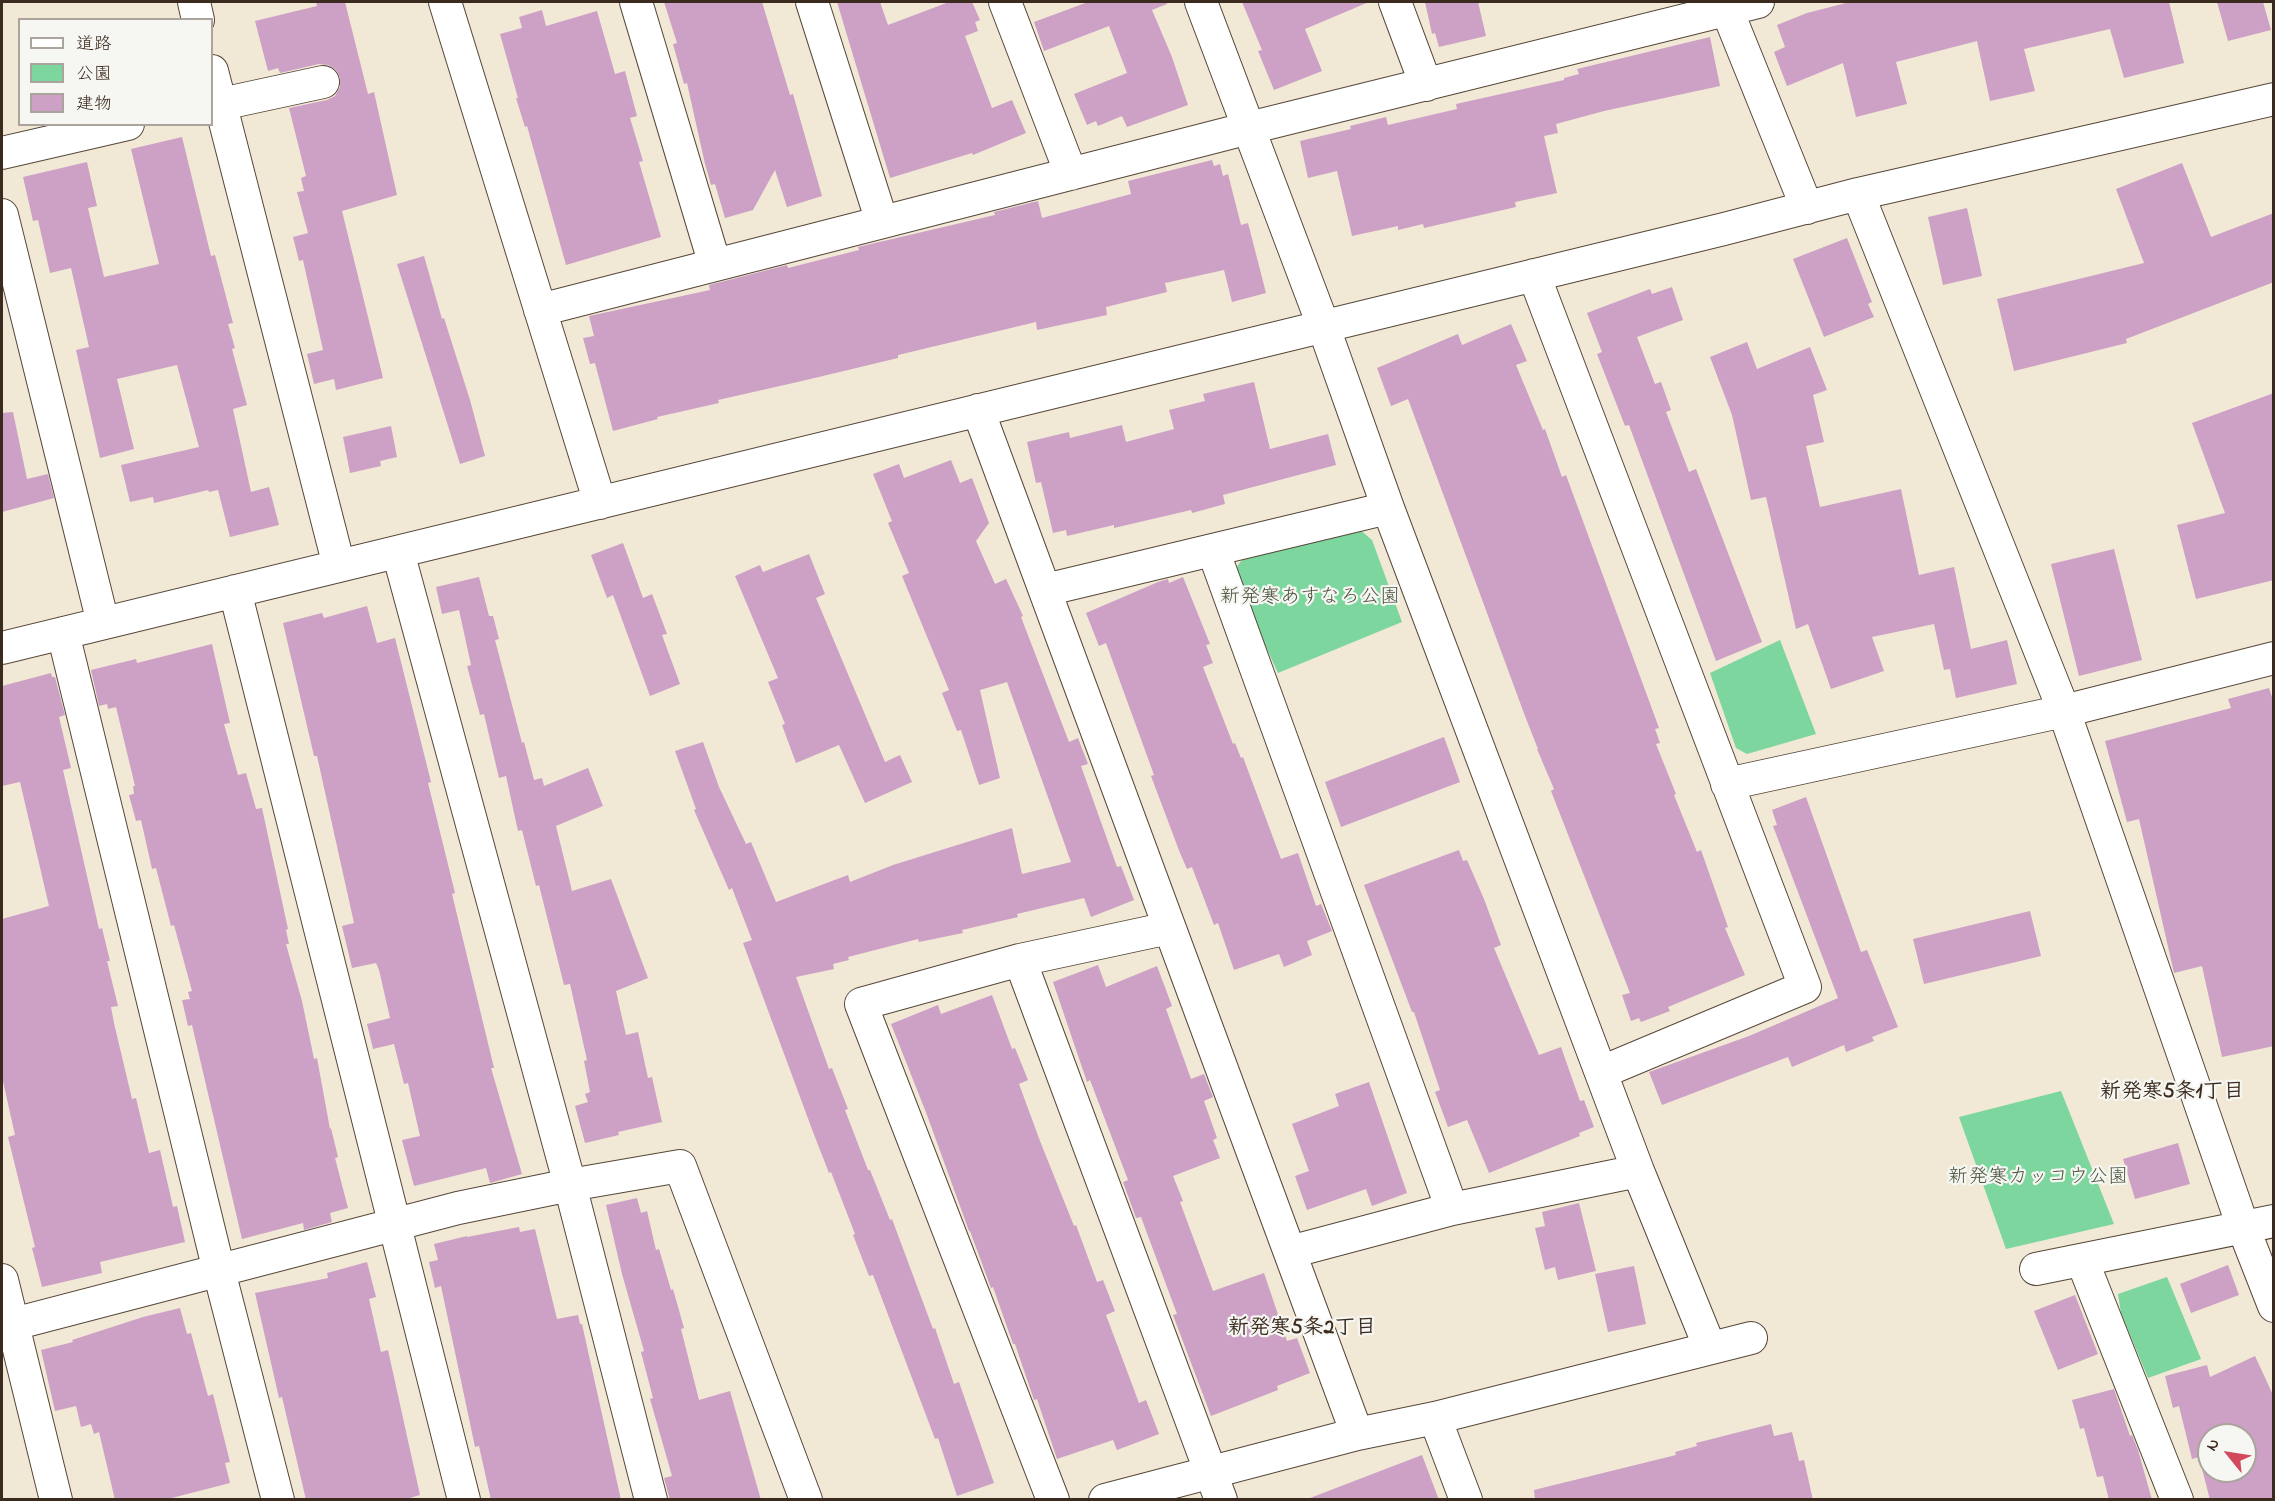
<!DOCTYPE html>
<meta charset="utf-8">
<style>
body{margin:0}
#map{position:relative;width:2275px;height:1501px;overflow:hidden;background:#f1e9d5;font-family:"Indie Flower","Klee One",sans-serif}
canvas{display:block}
.frame{position:absolute;inset:0;border:3px solid #3b2a1e;pointer-events:none}
.legend{position:absolute;left:18px;top:18px;width:195px;height:108px;box-sizing:border-box;background:#f6f6f2;border:2px solid #aba49d;margin:0;padding:8px 10px;list-style:none;font-size:18px;color:#3b2a1e}
.legend li{display:flex;align-items:center;gap:12px;height:30px}
.legend b{width:30px;border:2px solid #aba49d}
.north{position:absolute;left:2197px;top:1423px;width:60px;height:60px;box-sizing:border-box;background:#f6f6f2;border:2px solid #aba49d;border-radius:50%;rotate:300deg;font-size:16px;font-weight:700;line-height:24px;text-align:center;color:#3b2a1e}
.north::after{content:'';display:block;margin:auto;width:21px;height:27px;background:#d1495b;clip-path:polygon(50% 0,100% 100%,50% 72%,0 100%)}
</style>
<div id="map">
<canvas width="2275" height="1501"></canvas>
<div class="frame"></div>
<ul class="legend">
<li><b style="height:8px;background:#fff"></b>道路</li>
<li><b style="height:16px;background:#7cd69d"></b>公園</li>
<li><b style="height:16px;background:#cda0c6"></b>建物</li>
</ul>
<div class="north">N</div>
</div>
<script>
const g = document.querySelector('canvas').getContext('2d');
g.lineJoin = 'round';
function paint(path, color) { g.fillStyle = color; g.fill(path, 'evenodd'); }
const poly = rows => new Path2D(rows.map(r => 'M' + r).join(''));
function strokePath(path, color, width, dash) { g.strokeStyle = color; g.lineWidth = width; g.lineCap = dash ? 'butt' : 'round'; g.setLineDash(dash || []); g.stroke(path); }
function drawText(font, color, halo, rows, align = 'center') {
  g.font = font + ' "Indie Flower","Klee One",sans-serif'; g.lineWidth = 4.5; g.setLineDash([]); g.textBaseline = 'middle'; g.strokeStyle = halo; g.fillStyle = color; for (const [text, x, y, turn = 0] of rows) {
    g.save(); g.translate(x, y); g.rotate((+turn || 0) * Math.PI / 180); g.textAlign = isNaN(turn) ? turn : align; if (halo) g.strokeText(text, 0, 0); g.fillText(text, 0, 0); g.restore();
  }
}
paint(poly([
 [1358,528,1372,540,1402,622,1278,673,1232,573,1242,560],
 [1780,640,1816,734,1747,754,1736,748,1710,673],
 [2061,1091,2114,1224,2006,1249,1959,1117],
 [2167,1277,2201,1359,2148,1378,2121,1313,2118,1294]
]), '#7cd69d');
paint(poly([
 [316,2,345,2,368,94,374,92,397,195,342,211,383,378,336,390,334,379,314,384,307,354,323,350,303,260,299,261,293,237,308,233,297,192,304,191,301,178,306,176,289,108,327,100,335,96,340,87,340,78,336,70,328,65,319,64,280,73,278,68,268,71,255,21,317,6],
 [664,2,762,2,790,95,793,94,822,196,787,207,775,170,753,210,725,218,715,184,711,185,705,164,687,83,684,84,673,44,677,43],
 [837,2,880,2,888,25,949,2,972,2,980,20,975,22,978,31,965,36,992,108,1012,100,1026,133,973,155,972,153,890,178],
 [1088,2,1167,2,1167,4,1152,10,1172,57,1188,105,1127,127,1122,116,1098,126,1096,121,1087,125,1074,94,1127,73,1109,26,1044,51,1034,22],
 [1242,2,1369,2,1305,29,1322,71,1274,90,1258,51,1262,50],
 [1425,2,1478,2,1486,36,1439,47,1435,33,1432,34],
 [1850,2,2169,2,2184,63,2124,78,2110,29,2024,49,2035,91,1990,101,1977,41,1896,62,1907,104,1856,117,1843,63,1787,86,1774,52,1785,47,1777,25,1807,13],
 [2217,2,2263,2,2271,30,2228,41],
 [542,10,546,26,597,11,615,74,625,71,637,116,630,118,643,161,639,162,661,237,566,265,527,126,525,127,516,98,518,98,500,34,522,28,519,17],
 [1710,37,1720,86,1604,111,1556,124,1558,133,1544,136,1557,193,1515,202,1516,207,1424,228,1423,224,1398,230,1398,226,1352,236,1337,171,1308,178,1300,141,1351,129,1350,126,1386,117,1388,125,1457,109,1456,104,1564,80,1564,78,1579,74,1577,69],
 [182,137,211,256,215,255,233,323,228,324,235,348,232,349,247,405,233,409,251,492,269,487,279,525,230,537,218,490,209,492,208,490,154,503,153,497,130,502,121,465,199,447,177,365,117,379,134,449,100,458,76,350,89,347,71,268,50,273,38,220,33,221,23,177,87,162,97,206,88,208,104,277,159,264,131,149],
 [1212,160,1214,166,1220,164,1223,176,1228,174,1241,225,1248,223,1266,293,1232,302,1224,270,1165,283,1167,292,1106,307,1107,315,1037,330,1036,322,898,355,898,358,802,381,718,400,719,403,657,417,658,419,613,431,595,363,590,364,583,338,594,336,589,316,710,290,709,285,787,265,788,268,859,250,858,247,995,215,994,212,1038,201,1042,218,1131,194,1128,181],
 [2182,163,2211,237,2274,213,2274,282,2126,339,2127,343,2014,371,1997,299,2144,263,2116,189],
 [1967,208,1982,276,1943,285,1928,217],
 [1847,238,1872,302,1868,304,1874,317,1824,337,1793,259],
 [424,256,442,319,444,318,470,400,485,456,460,464,397,264],
 [1672,287,1683,320,1637,337,1655,384,1661,382,1671,410,1666,412,1689,472,1696,469,1762,642,1716,661,1629,425,1625,426,1597,354,1602,352,1587,313,1650,289,1652,294],
 [1511,324,1527,361,1516,365,1543,430,1545,429,1562,477,1566,475,1659,728,1655,729,1660,743,1656,744,1676,794,1674,795,1697,852,1701,850,1728,927,1725,928,1745,975,1668,1007,1670,1011,1641,1022,1639,1018,1631,1021,1622,995,1630,993,1551,791,1554,789,1537,749,1538,749,1525,716,1408,399,1391,406,1377,368,1458,334,1462,345],
 [1747,342,1757,369,1810,347,1827,390,1813,395,1824,442,1806,446,1820,507,1901,489,1919,575,1954,567,1971,649,2007,640,2017,684,1956,698,1950,669,1944,670,1934,624,1872,637,1884,671,1831,689,1808,624,1796,629,1766,497,1751,500,1732,415,1710,357],
 [1254,382,1270,449,1328,434,1336,465,1223,495,1225,504,1192,513,1191,510,1114,528,1114,525,1067,536,1066,530,1053,533,1041,482,1036,483,1027,442,1069,432,1070,438,1122,425,1126,442,1174,429,1169,410,1205,401,1203,394],
 [2274,393,2274,580,2196,599,2177,525,2225,513,2192,423],
 [13,412,27,479,48,474,54,498,2,512,2,413],
 [391,426,397,457,380,461,381,466,350,473,343,437],
 [951,460,960,483,972,478,989,523,976,541,995,584,1006,579,1023,616,1021,617,1069,742,1078,738,1088,764,1081,766,1117,867,1121,866,1134,900,1091,917,1084,898,1017,914,1018,917,962,930,963,933,919,942,918,939,848,957,849,960,833,964,834,969,796,977,829,1069,832,1068,848,1109,845,1110,868,1170,870,1170,890,1220,892,1219,933,1329,935,1328,954,1384,959,1382,994,1483,957,1496,938,1438,935,1439,873,1275,869,1276,853,1235,855,1234,831,1172,829,1173,813,1132,743,943,752,940,732,888,729,890,694,810,696,809,675,751,703,742,719,787,746,844,751,842,776,902,848,875,850,882,893,865,1012,828,1022,874,1071,862,1007,682,980,690,1000,778,979,785,961,730,957,731,942,693,949,690,902,576,909,573,888,523,892,521,873,474,899,464,904,478],
 [623,543,643,598,652,594,667,634,662,635,680,684,650,696,613,595,607,598,591,555],
 [2114,549,2142,660,2079,676,2051,564],
 [809,554,825,594,816,598,885,762,900,755,912,782,865,803,839,745,796,763,782,725,785,724,768,682,778,678,735,576,760,565,763,572],
 [479,577,489,616,493,616,499,639,495,640,522,743,524,742,534,780,542,778,544,786,588,768,603,806,556,826,572,891,611,879,648,978,616,991,626,1035,638,1032,648,1078,652,1077,662,1122,618,1132,619,1135,585,1143,575,1106,588,1102,585,1094,590,1092,584,1061,587,1060,570,984,564,985,539,885,536,886,522,830,518,831,506,776,499,778,484,714,480,715,467,666,471,665,459,610,442,614,436,587],
 [1183,577,1210,644,1206,645,1213,663,1203,667,1233,744,1235,743,1241,758,1243,757,1281,859,1298,853,1316,906,1321,904,1332,931,1307,941,1312,955,1284,967,1279,954,1234,970,1218,923,1214,925,1192,867,1187,869,1180,853,1151,776,1154,775,1106,643,1099,646,1086,613,1158,582,1168,579,1169,583],
 [367,606,377,643,395,638,431,782,428,783,455,893,452,894,494,1068,491,1068,522,1174,490,1183,486,1168,414,1186,402,1140,420,1136,408,1083,404,1084,394,1044,373,1049,367,1024,390,1018,379,970,376,963,352,968,342,926,354,923,317,756,314,756,283,623,322,613,324,618],
 [212,644,230,723,224,724,238,775,246,773,256,809,262,808,288,929,286,930,289,944,286,944,302,1001,314,1059,317,1058,330,1129,331,1128,338,1157,335,1158,348,1208,330,1213,332,1222,304,1230,303,1223,242,1239,192,1025,188,1026,182,1000,190,999,188,992,192,991,174,925,171,926,156,868,152,869,141,820,136,821,129,795,134,794,133,786,135,786,116,707,108,709,107,704,99,706,91,670,136,659,137,663],
 [51,673,52,677,55,677,65,715,59,717,71,768,63,770,99,929,102,928,110,961,107,961,118,1006,111,1007,114,1023,132,1099,136,1098,149,1153,160,1150,173,1207,177,1206,185,1242,100,1262,102,1273,42,1287,32,1248,35,1247,8,1137,15,1135,2,1077,2,919,49,906,20,782,2,786,2,686],
 [2269,688,2274,703,2274,1046,2222,1057,2202,966,2174,973,2139,819,2127,822,2105,741,2231,708,2228,699],
 [1444,737,1460,782,1341,827,1325,782],
 [1806,797,1861,952,1867,950,1898,1027,1872,1037,1874,1041,1846,1052,1844,1045,1792,1067,1788,1057,1662,1105,1649,1072,1749,1036,1838,998,1773,826,1777,825,1772,810],
 [1459,850,1463,861,1467,860,1484,899,1501,945,1494,948,1539,1055,1561,1047,1580,1101,1584,1100,1594,1127,1579,1133,1580,1136,1489,1173,1467,1120,1448,1127,1435,1092,1440,1090,1414,1012,1412,1012,1364,885],
 [2030,911,2041,956,1924,984,1913,939],
 [1098,965,1106,987,1157,966,1172,1006,1166,1009,1191,1079,1204,1074,1213,1097,1204,1101,1217,1138,1213,1140,1220,1158,1173,1176,1183,1201,1180,1202,1213,1291,1264,1273,1287,1341,1297,1338,1310,1373,1277,1386,1278,1390,1211,1416,1173,1315,1177,1314,1141,1217,1136,1218,1123,1182,1128,1180,1090,1080,1087,1082,1053,982],
 [992,995,1012,1049,1015,1048,1028,1080,1019,1084,1040,1141,1074,1226,1076,1225,1097,1282,1103,1280,1115,1311,1106,1315,1139,1403,1146,1400,1159,1434,1117,1450,1113,1440,1057,1459,1037,1399,1034,1400,1015,1344,1013,1344,993,1287,991,1288,970,1231,969,1231,927,1115,891,1024,938,1005,941,1014],
 [1369,1082,1407,1193,1372,1206,1366,1189,1307,1210,1295,1176,1309,1171,1292,1124,1339,1106,1335,1094],
 [2178,1143,2190,1184,2135,1199,2123,1159],
 [637,1198,641,1213,647,1211,656,1250,659,1249,671,1290,673,1289,684,1328,681,1329,699,1400,730,1391,761,1500,670,1500,664,1478,672,1476,650,1399,653,1398,641,1352,644,1351,622,1274,606,1205],
 [1579,1203,1596,1271,1558,1280,1555,1267,1545,1270,1535,1228,1545,1226,1542,1212],
 [519,1227,520,1232,535,1229,557,1319,578,1315,580,1324,582,1324,621,1500,491,1500,479,1446,475,1447,441,1286,435,1288,429,1262,438,1260,434,1244,467,1236,467,1237],
 [367,1262,376,1297,369,1299,381,1352,388,1350,420,1495,403,1500,306,1500,282,1397,279,1398,255,1293,328,1278,327,1273],
 [2228,1265,2239,1295,2191,1313,2180,1284],
 [1634,1266,1646,1324,1608,1332,1595,1274],
 [2075,1295,2098,1354,2058,1370,2034,1311],
 [180,1308,187,1334,191,1333,208,1396,213,1394,230,1462,225,1463,230,1483,164,1500,115,1500,99,1432,94,1434,91,1424,81,1427,76,1406,55,1411,41,1350,73,1342,72,1340,143,1317],
 [2255,1356,2274,1397,2274,1500,2210,1500,2199,1457,2192,1459,2179,1406,2173,1408,2165,1376,2207,1365,2210,1377],
 [2209,1435,2245,1435,2245,1471,2209,1471],
 [2114,1389,2130,1436,2132,1435,2138,1450,2152,1500,2109,1500,2103,1476,2097,1477,2084,1428,2080,1429,2072,1400],
 [1771,1424,1774,1436,1792,1432,1799,1461,1804,1460,1813,1500,1535,1500,1534,1490,1676,1455,1675,1452,1697,1446,1696,1443],
 [1422,1455,1439,1500,1310,1500,1310,1498]
]), '#cda0c6');
const street = poly([
 [194,2,198,20],
 [445,2,600,503],
 [636,2,715,265],
 [812,2,882,222],
 [1005,2,1071,174],
 [1201,2,1323,325,1388,508,1638,1171,1710,1348],
 [1395,2,1426,85],
 [1727,10,1807,208],
 [212,71,339,566],
 [212,106,323,82],
 [2,153,128,124],
 [1858,194,2064,711,2243,1227,2274,1306],
 [2,215,103,623],
 [1534,275,1805,987,1602,1072],
 [540,310,1249,128,1758,2],
 [978,410,1357,1434],
 [1213,550,1452,1209],
 [398,552,570,1185,651,1500],
 [1045,590,1388,508],
 [235,591,464,1500],
 [63,633,219,1271,278,1500],
 [2,648,1724,229,1858,194,2274,99],
 [1727,784,2064,711,2274,658],
 [1020,960,1221,1500],
 [1290,1252,1452,1209,1638,1171],
 [2082,1260,2177,1500],
 [2036,1269,2274,1221],
 [2,1280,56,1500],
 [2,1327,458,1208,570,1185,680,1166,806,1500],
 [1435,1418,1466,1500],
 [1053,1500,861,1004,1020,960,1169,928],
 [1105,1500,1357,1434,1435,1418,1751,1338]
]);
strokePath(street, '#564739', 34);
strokePath(street, '#fff', 32);
drawText('20px', '#4b553e', '#f6f6f2', [
 ["新発寒あすなろ公園",1310,599],
 ["新発寒カッコウ公園",2038,1179]
]);
drawText('bold 21px', '#3b2a1e', '#f6f6f2', [
 ["新発寒5条1丁目",2172,1094],
 ["新発寒5条2丁目",1302,1330]
]);
</script>
